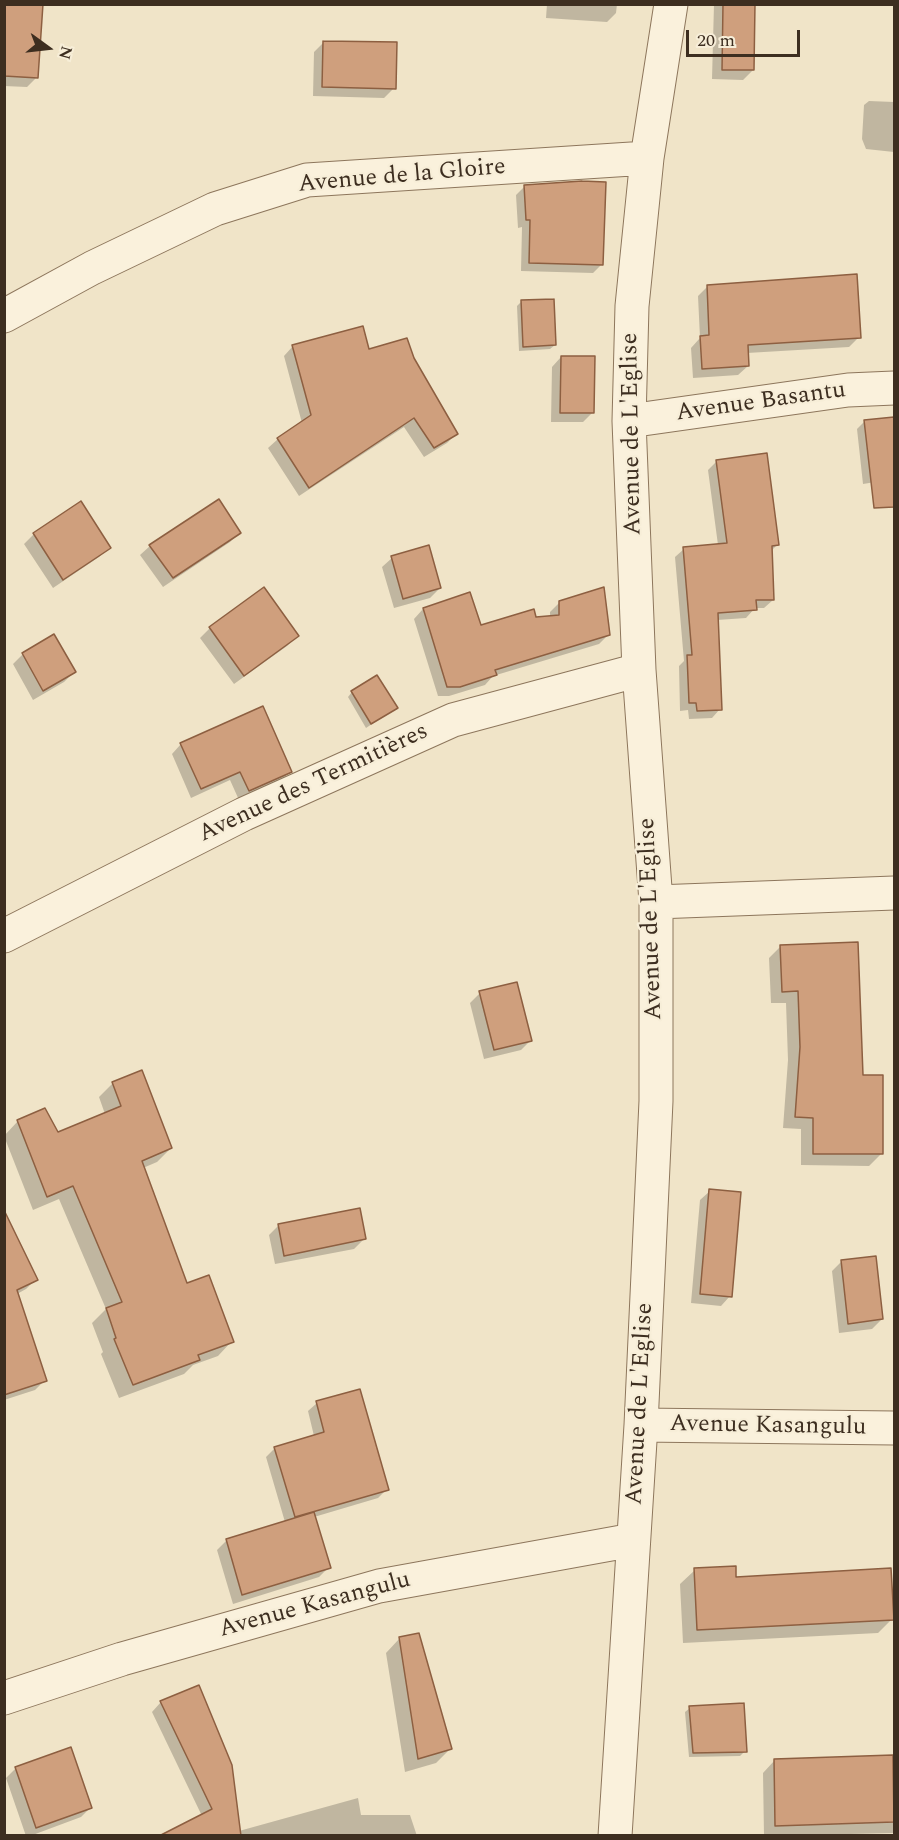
<!DOCTYPE html>
<meta charset="utf-8">
<style>
body{margin:0}
#map{position:relative;width:899px;height:1840px;overflow:hidden;background:#f0e4c8;font-family:Spectral,serif}
canvas{display:block}
.frame{position:absolute;inset:0;border:6px solid #3d2e20;pointer-events:none}
.north{position:absolute;left:18px;top:18px;width:60px;height:60px;-webkit-text-stroke:4px #f7eed8;paint-order:stroke;rotate:105deg;font-size:16px;font-weight:700;line-height:24px;text-align:center;color:#3d2e20}
.north::after{content:'';display:block;margin:auto;width:21px;height:27px;background:#3d2e20;clip-path:polygon(50% 0,100% 100%,50% 72%,0 100%)}
.scale{position:absolute;left:686px;top:30px;width:114px;height:27px;box-sizing:border-box;border:3px solid #3d2e20;border-top:0;padding-left:8px;font-size:18px;line-height:21px;white-space:nowrap;color:#3d2e20;-webkit-text-stroke:4px #f7eed8;paint-order:stroke}
</style>
<div id="map">
<canvas width="899" height="1840"></canvas>
<div class="frame"></div>
<div class="north">N</div>
<div class="scale">20 m</div>
</div>
<script>
const g = document.querySelector('canvas').getContext('2d');
g.lineJoin = 'round';
function paint(path, color) { g.fillStyle = color; g.fill(path, 'evenodd'); }
const poly = rows => new Path2D(rows.map(r => 'M' + r).join(''));
function strokePath(path, color, width, dash) { g.strokeStyle = color; g.lineWidth = width; g.lineCap = dash ? 'butt' : 'round'; g.setLineDash(dash || []); g.stroke(path); }
function drawText(font, color, halo, rows, align = 'center') {
  g.font = font + ' Spectral,serif'; g.lineWidth = 4.5; g.setLineDash([]); g.textBaseline = 'middle'; g.strokeStyle = halo; g.fillStyle = color; for (const [text, x, y, turn = 0] of rows) {
    g.save(); g.translate(x, y); g.rotate((+turn || 0) * Math.PI / 180); g.textAlign = isNaN(turn) ? turn : align; if (halo) g.strokeText(text, 0, 0); g.fillText(text, 0, 0); g.restore();
  }
}
paint(poly([
 [4,4,36,78,27,87,4,86],
 [547,4,617,4,616,13,607,22,546,18],
 [714,4,754,4,753,70,743,80,712,79],
 [324,42,394,88,384,98,313,96,314,52],
 [869,101,894,102,894,152,866,149,862,139,864,105],
 [525,186,602,264,593,273,521,271,522,227,518,228,516,195],
 [708,286,859,337,849,347,747,353,748,366,738,375,693,378,691,348,700,338,698,296],
 [521,302,555,345,550,349,519,351,517,306],
 [293,346,368,351,412,359,457,433,447,443,424,457,404,427,299,496,268,448,278,439,302,423,284,356],
 [561,357,593,412,583,422,551,422,552,367],
 [894,418,894,479,863,484,857,429,865,421],
 [717,461,778,544,771,551,773,600,764,608,755,608,746,618,717,620,720,709,712,718,689,719,688,710,680,711,679,666,684,661,675,557,684,549,718,545,708,470],
 [239,533,230,542,163,587,140,555,150,546],
 [34,534,109,548,99,557,53,588,24,544],
 [392,558,440,588,430,598,394,608,382,567],
 [264,589,297,636,287,646,234,684,200,638,210,628],
 [560,602,609,634,599,644,493,676,485,685,449,696,438,696,414,619,423,609,480,627,550,617,550,612],
 [54,636,74,672,64,682,33,700,13,664,23,654],
 [352,692,396,708,366,728,348,697],
 [181,744,290,772,280,781,239,800,230,780,191,798,172,754],
 [781,946,862,1077,881,1154,869,1166,801,1165,801,1129,783,1128,788,1060,786,1003,771,1003,769,958],
 [480,993,530,1041,521,1050,484,1059,470,1003],
 [113,1083,171,1148,157,1162,143,1168,186,1285,232,1341,218,1356,193,1365,184,1374,119,1398,101,1354,103,1352,92,1323,106,1309,59,1199,33,1210,4,1136,18,1121,57,1134,105,1114,99,1097],
 [710,1191,730,1296,721,1306,691,1303,700,1200],
 [279,1225,364,1239,354,1249,275,1264,269,1235],
 [842,1261,882,1319,872,1329,839,1333,832,1271],
 [4,1263,36,1279,26,1289,17,1294,45,1380,35,1390,4,1400],
 [317,1403,387,1489,378,1498,314,1517,329,1567,319,1577,233,1604,217,1550,227,1540,285,1522,266,1457,275,1448,314,1436,308,1411],
 [695,1570,735,1578,892,1619,878,1633,683,1643,680,1584],
 [400,1638,450,1749,436,1763,405,1772,386,1653],
 [161,1702,239,1831,358,1798,361,1815,410,1815,417,1836,167,1836,202,1816,152,1712],
 [690,1708,745,1751,740,1756,689,1757,685,1712],
 [894,1754,894,1833,764,1836,763,1773,774,1761,891,1757],
 [16,1768,91,1807,81,1817,30,1836,26,1836,6,1778]
]), '#0003');
const building = poly([
 [4,4,43,4,38,78,4,76,4,4],
 [723,4,755,4,754,70,722,70,723,4],
 [323,41,397,42,396,89,322,87,323,41],
 [582,181,606,182,603,265,529,263,530,220,526,220,524,185,582,181],
 [857,274,861,338,748,345,749,366,702,369,700,336,709,335,707,285,857,274],
 [554,299,556,345,523,347,521,300,554,299],
 [363,326,369,349,407,338,414,358,458,434,434,448,414,418,309,488,277,438,311,415,292,345,363,326],
 [561,356,595,356,594,413,560,413,561,356],
 [894,417,894,507,874,508,864,420,894,417],
 [767,453,779,545,772,546,774,600,756,600,757,610,718,613,722,710,697,711,696,703,689,703,687,655,692,655,683,547,727,543,716,460,767,453],
 [219,499,241,533,173,578,149,545,219,499],
 [81,501,111,548,63,580,33,533,81,501],
 [429,545,441,588,403,599,391,556,429,545],
 [264,587,299,636,244,676,209,627,264,587],
 [604,587,610,635,495,670,497,675,460,687,447,687,423,608,470,592,481,625,534,609,536,617,559,615,559,601,604,587],
 [54,634,76,672,43,691,22,653,54,634],
 [377,675,398,708,371,724,351,691,377,675],
 [263,706,292,772,249,791,240,772,201,789,180,743,263,706],
 [858,942,863,1075,883,1075,883,1154,813,1154,813,1118,795,1117,800,1047,798,991,782,992,780,945,858,942],
 [517,982,532,1041,494,1050,479,991,517,982],
 [142,1070,172,1148,142,1161,187,1283,209,1275,234,1342,198,1355,200,1360,133,1385,114,1339,116,1338,106,1308,122,1302,73,1186,47,1197,17,1120,45,1108,58,1132,121,1106,112,1082,142,1070],
 [709,1189,741,1192,732,1297,700,1294,709,1189],
 [360,1208,366,1239,284,1256,278,1224,360,1208],
 [4,1210,38,1280,17,1290,47,1381,4,1395,4,1210],
 [876,1256,883,1319,848,1324,841,1260,876,1256],
 [360,1389,389,1490,295,1517,274,1447,324,1432,316,1401,360,1389],
 [314,1512,331,1568,242,1595,226,1539,314,1512],
 [736,1566,736,1577,891,1568,894,1620,697,1630,694,1568,736,1566],
 [419,1633,452,1749,418,1759,399,1637,419,1633],
 [199,1685,232,1765,241,1836,159,1836,212,1809,160,1701,199,1685],
 [744,1703,747,1752,693,1753,689,1706,744,1703],
 [71,1747,92,1808,36,1828,15,1767,71,1747],
 [893,1755,894,1822,775,1826,774,1759,893,1755]
]);
paint(building, '#cf9f7d');
strokePath(building, '#8d5f41', 1.5);
const minor = poly([
 [4,316,92,268,215,209,307,180,647,158],
 [629,421,848,390,894,388],
 [656,902,894,893],
 [4,936,244,814,453,720,639,670],
 [641,1425,894,1428],
 [4,1698,122,1659,379,1586,633,1540],
 [615,1836,641,1425,656,1101,656,902,639,670,629,421,632,306,647,158,671,4]
]);
strokePath(minor, '#8d765c', 35);
strokePath(minor, '#faf1dc', 33);
drawText('24px', '#3d2e20', '#f7eed8', [
 ["Avenue de la Gloire",402,177,-5],
 ["Avenue Basantu",761,403,-8],
 ["Avenue de L'Eglise",633,434,-91],
 ["Avenue des Termitières",314,784,-25],
 ["Avenue de L'Eglise",652,919,-92],
 ["Avenue de L'Eglise",641,1404,-87],
 ["Avenue Kasangulu",768,1427,1],
 ["Avenue Kasangulu",315,1606,-15]
]);
</script>
